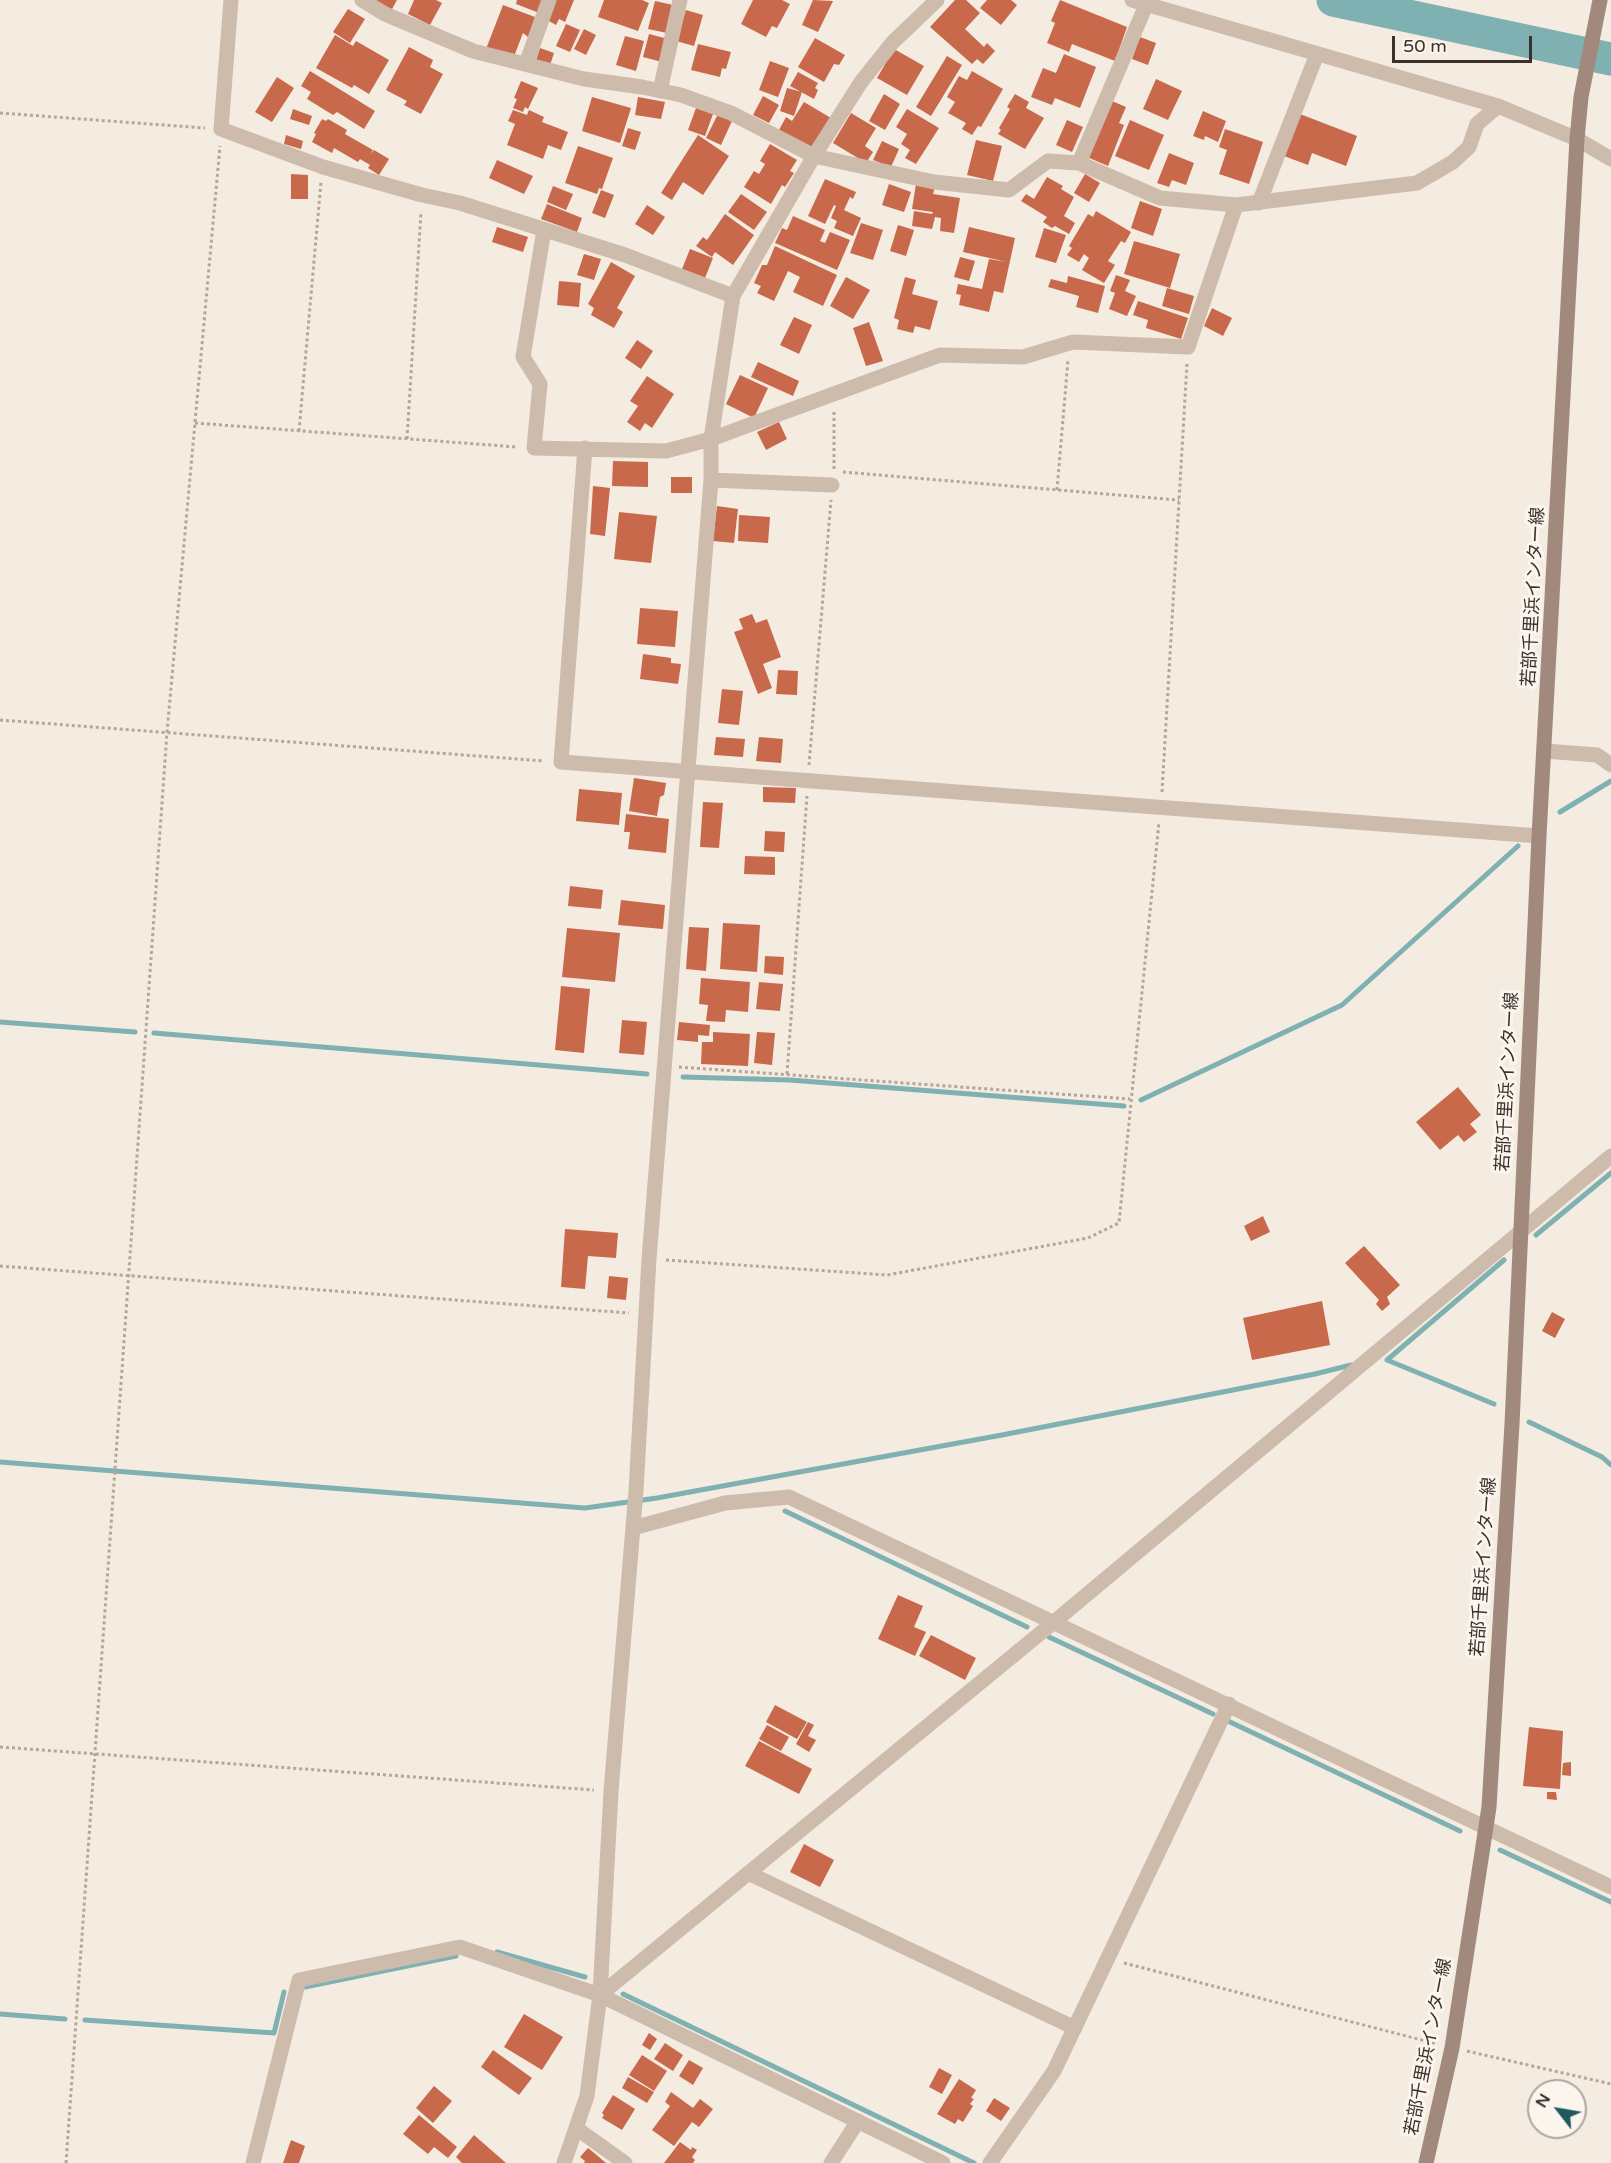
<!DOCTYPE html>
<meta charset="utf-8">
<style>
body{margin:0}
#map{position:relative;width:1611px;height:2163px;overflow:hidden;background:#f4ebe1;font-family:"Varela Round",sans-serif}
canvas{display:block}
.north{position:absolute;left:1527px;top:2079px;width:60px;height:60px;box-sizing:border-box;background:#fbf5ee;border:2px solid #aea6a0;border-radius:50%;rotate:301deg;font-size:16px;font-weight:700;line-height:24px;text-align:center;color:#3b302b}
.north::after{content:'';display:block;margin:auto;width:21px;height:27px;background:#1f5a5e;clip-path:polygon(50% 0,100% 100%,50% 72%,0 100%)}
.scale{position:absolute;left:1392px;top:36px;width:140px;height:27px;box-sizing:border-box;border:3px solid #3b302b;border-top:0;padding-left:8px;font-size:18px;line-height:21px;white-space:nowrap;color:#3b302b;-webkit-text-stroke:4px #fbf5ee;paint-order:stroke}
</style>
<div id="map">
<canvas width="1611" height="2163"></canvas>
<div class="north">N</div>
<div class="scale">50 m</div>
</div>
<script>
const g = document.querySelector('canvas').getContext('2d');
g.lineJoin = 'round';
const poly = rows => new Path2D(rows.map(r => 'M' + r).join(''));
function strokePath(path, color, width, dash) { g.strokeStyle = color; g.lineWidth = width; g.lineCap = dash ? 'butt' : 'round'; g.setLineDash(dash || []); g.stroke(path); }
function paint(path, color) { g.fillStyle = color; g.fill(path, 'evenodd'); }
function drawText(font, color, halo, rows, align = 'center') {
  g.font = font + ' "Varela Round","Noto Sans JP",sans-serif'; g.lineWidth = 6; g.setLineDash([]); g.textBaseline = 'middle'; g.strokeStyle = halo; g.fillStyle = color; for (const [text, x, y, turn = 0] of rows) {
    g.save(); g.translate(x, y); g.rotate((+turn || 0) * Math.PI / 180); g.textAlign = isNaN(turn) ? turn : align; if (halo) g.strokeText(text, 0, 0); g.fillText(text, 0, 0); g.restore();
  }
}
strokePath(poly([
 [1560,812,1611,781],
 [0,1022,135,1032],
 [154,1033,647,1074],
 [683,1077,790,1080,1124,1106],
 [1141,1100,1342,1005,1518,846],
 [1536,1235,1611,1173],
 [1494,1404,1387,1360,1504,1260],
 [1529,1422,1602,1457,1611,1465],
 [0,1462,585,1508,657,1498,1002,1435,1315,1374,1351,1365],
 [785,1511,1027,1627],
 [1049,1637,1213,1714],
 [1228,1721,1460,1831],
 [1500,1850,1611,1902],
 [497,1952,585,1977],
 [305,1987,456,1956],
 [623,1994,974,2163],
 [0,2014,65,2019],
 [85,2020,274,2033,284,1992]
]), '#7fb0b2', 5);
strokePath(poly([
 [1333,0,1611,59]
]), '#7fb0b2', 33);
paint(poly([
 [374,0,397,0,391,11],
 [414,0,436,0,442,3,430,25,408,14],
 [517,0,547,0,542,14,516,4],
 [555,0,574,0,565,22,559,19,556,25,547,20],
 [604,0,642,0,649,3,638,31,598,17],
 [753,0,782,0,790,4,777,28,772,26,766,37,741,24],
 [813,0,833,1,818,32,802,25],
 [955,0,966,0,980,13,965,29,984,47,987,43,995,51,983,64,977,59,972,64,930,27],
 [987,0,1011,0,1017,5,1001,25,980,8],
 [1060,0,1127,27,1115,61,1072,44,1069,52,1047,43,1055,23,1051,21],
 [655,1,673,5,667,33,648,29],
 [503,5,535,17,528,37,523,33,513,59,486,49],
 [348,9,365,19,350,43,333,32],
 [686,10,703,15,694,46,676,41],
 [566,24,580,30,570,52,556,46],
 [584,29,596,35,586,55,574,49],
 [649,34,668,39,662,62,643,57],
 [335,35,353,46,356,41,389,60,369,94,354,85,352,88,316,68],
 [625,36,644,41,636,71,616,65],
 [1140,37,1156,43,1148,65,1132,59],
 [815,38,845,55,839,65,834,64,824,82,798,67],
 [698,44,731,52,726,69,722,68,720,77,691,70],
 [409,47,433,60,430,67,443,74,421,114,404,105,407,101,386,90],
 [540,48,554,53,550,65,536,60],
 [894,49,924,66,907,95,877,78],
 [1064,54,1096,67,1080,108,1055,98,1052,105,1031,97,1043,68,1056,73],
 [947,56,962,65,931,116,916,107],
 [770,61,789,68,778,97,759,90],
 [310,71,375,111,364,129,337,112,333,115,307,99,311,92,301,86],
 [972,71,1003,89,981,127,978,126,972,135,962,129,966,123,948,113,955,102,947,97,959,76,967,80],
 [798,72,818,83,815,88,818,90,814,99,790,86],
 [277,77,294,88,272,122,255,112],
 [1156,79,1182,91,1168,120,1143,109],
 [521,81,538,88,528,109,525,107,523,112,513,108,517,99,514,98],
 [787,88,802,92,794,116,780,111],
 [884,94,900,104,885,130,869,121],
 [1015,94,1029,102,1026,108,1044,118,1025,149,998,134,1001,130,999,128,1010,109,1007,107],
 [763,96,779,105,769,123,753,115],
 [592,97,631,108,620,143,582,131],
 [638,97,665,102,661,119,635,115],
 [1112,101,1126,107,1119,123,1124,125,1108,166,1087,157],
 [804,102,831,118,811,150,779,130,786,117,792,121],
 [696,108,713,114,705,136,688,130],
 [293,109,312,116,309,125,290,119],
 [907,109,939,128,916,164,905,158,910,150,901,144,907,134,896,127],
 [513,110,527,115,529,110,544,117,542,122,568,132,561,150,548,145,543,159,507,145,515,124,508,121],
 [1203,111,1226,121,1218,142,1205,136,1204,140,1193,136],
 [851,113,876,128,865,146,873,152,866,163,833,143],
 [718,114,732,121,721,145,706,138],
 [1300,114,1357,136,1346,166,1312,153,1308,165,1284,156],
 [322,119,326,121,328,119,347,130,345,134,373,150,370,154,374,150,389,159,379,175,368,168,370,165,360,159,358,162,334,148,332,153,312,142,316,134,314,133],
 [1067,120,1083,127,1072,152,1056,145],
 [1130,120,1164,135,1149,170,1115,156],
 [628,128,641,132,635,150,622,146],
 [1225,129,1263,142,1249,184,1219,174,1227,150,1219,147],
 [286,135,303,141,301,149,284,144],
 [698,135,729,156,703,195,683,182,672,200,661,193],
 [976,140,1002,146,993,181,967,175],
 [882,141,899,149,891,167,873,160],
 [770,144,797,160,790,171,794,173,785,187,782,185,771,204,744,187,754,171,759,174,765,164,760,161],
 [578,146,613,158,602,189,599,188,597,194,565,183],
 [1169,153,1194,163,1186,185,1172,180,1169,187,1157,183],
 [497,160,533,176,524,194,489,178],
 [291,174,308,175,308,199,291,199],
 [1085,174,1100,183,1089,202,1074,193],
 [1047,177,1063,186,1061,189,1074,197,1064,216,1075,223,1069,234,1055,226,1052,228,1043,222,1047,217,1021,201,1026,194,1034,199],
 [825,179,856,192,853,199,850,197,844,210,861,218,853,236,834,228,837,221,831,218,836,206,834,205,825,224,808,216],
 [889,184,911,192,904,212,882,205],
 [916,184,935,187,933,194,960,198,954,233,940,231,941,218,935,217,932,229,912,226,914,211,932,214,933,212,912,209],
 [553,186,573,194,566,210,547,202],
 [601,190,614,195,605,218,592,213],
 [741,194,767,212,754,230,728,212],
 [1140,201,1162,209,1153,236,1131,228],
 [547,204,582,218,577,232,541,219],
 [647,205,665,217,653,235,635,224],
 [1096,211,1131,232,1125,243,1121,241,1108,261,1115,265,1104,283,1082,270,1089,258,1084,254,1079,262,1067,255,1072,248,1069,246,1088,214,1093,217],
 [725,214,754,235,733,265,715,252,712,257,696,246,703,237,707,240],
 [793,216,825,230,820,241,825,243,830,232,850,240,837,270,775,243,782,228,787,230],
 [861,223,883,230,873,260,850,253],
 [898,225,914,230,906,256,890,251],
 [497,227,528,237,523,252,492,242],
 [969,227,1015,238,1003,293,994,291,989,312,959,305,961,295,956,294,958,284,982,289,989,259,1007,262,963,252],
 [1044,228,1066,235,1056,263,1035,257],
 [1134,241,1180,254,1170,288,1124,274],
 [775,246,837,275,823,306,793,292,800,277,788,271,774,301,757,293,761,286,754,283,762,265,767,265],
 [690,249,713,258,705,278,682,269],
 [584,254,601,259,594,280,577,275],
 [960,257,975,261,969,281,954,277],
 [611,262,635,276,617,308,623,312,614,328,591,315,594,308,588,304],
 [1116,275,1130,280,1125,291,1136,296,1127,316,1109,309,1115,293,1110,291],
 [1068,276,1105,286,1098,313,1076,307,1079,296,1048,287,1051,279,1067,283],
 [846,277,870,290,853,319,830,306],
 [905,277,916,280,912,294,938,301,930,330,915,326,913,333,897,329,899,320,894,318],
 [559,281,581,283,579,307,557,305],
 [1167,288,1194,296,1189,314,1162,306],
 [1138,301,1188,318,1181,339,1146,328,1148,320,1133,315],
 [1212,308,1232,318,1223,336,1204,326],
 [794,317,812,325,799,354,780,345],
 [869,322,883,361,866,366,853,328],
 [637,340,653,351,641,369,625,358],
 [758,362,799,381,793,396,751,377],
 [740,375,768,388,754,418,726,404],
 [647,376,674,394,652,428,645,423,640,431,627,422,638,406,630,401],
 [779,422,787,439,766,450,757,432],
 [613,461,648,462,648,487,612,486],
 [671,477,692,477,692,493,671,493],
 [593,486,610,488,605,536,590,534],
 [717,506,738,509,734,543,713,541],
 [619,512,657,516,651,563,614,559],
 [739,515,770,517,768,543,738,541],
 [640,608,678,611,675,647,637,644],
 [752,614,756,623,767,619,781,657,763,664,772,688,758,694,734,632,743,629,739,619],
 [643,654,671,658,671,663,681,664,678,684,640,679],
 [778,670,798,671,797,695,776,694],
 [722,689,743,691,739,725,718,723],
 [716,737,745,739,743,757,714,755],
 [759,737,783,739,781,763,756,761],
 [634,778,666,783,664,795,660,797,657,816,629,811],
 [763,787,796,788,795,803,763,802],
 [579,789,622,793,619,825,576,821],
 [703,802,723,803,719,848,700,847],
 [626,814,669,819,666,853,628,849,630,832,624,832],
 [765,831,785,832,784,852,764,851],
 [745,856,775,857,775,875,744,874],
 [570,886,603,890,601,909,568,906],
 [621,900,665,905,663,929,618,925],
 [723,923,760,925,757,972,720,969],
 [689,927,709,928,706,971,686,969],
 [567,928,620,933,615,982,562,977],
 [765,956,784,957,783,975,764,973],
 [701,978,750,982,748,1012,726,1010,725,1022,706,1021,708,1005,699,1004],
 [759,982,783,984,780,1011,756,1009],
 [561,986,590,989,584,1053,555,1050],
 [622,1020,647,1022,644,1055,619,1053],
 [679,1022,710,1025,709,1036,698,1035,698,1042,677,1040],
 [713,1032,750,1034,748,1066,701,1064,702,1042,713,1042],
 [757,1032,775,1033,772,1065,754,1063],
 [1458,1087,1481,1115,1470,1124,1477,1132,1464,1142,1458,1135,1440,1150,1416,1122],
 [1263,1216,1270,1232,1251,1241,1244,1226],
 [565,1229,618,1233,616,1258,588,1256,585,1289,561,1287],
 [1364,1246,1400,1285,1387,1297,1390,1304,1382,1311,1376,1304,1379,1300,1345,1263],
 [609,1276,628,1278,626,1300,607,1298],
 [1322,1301,1330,1345,1252,1360,1243,1318],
 [1552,1312,1565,1319,1555,1338,1542,1331],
 [898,1595,923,1606,914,1627,926,1632,915,1656,878,1639],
 [931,1635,976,1658,965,1680,919,1656],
 [775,1705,807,1722,797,1739,766,1722],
 [808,1722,814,1725,808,1736,816,1740,809,1752,796,1744],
 [767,1725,789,1737,781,1751,759,1739],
 [1529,1727,1563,1731,1560,1789,1523,1786],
 [759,1741,812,1769,799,1794,745,1766],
 [1571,1762,1571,1776,1562,1775,1563,1763],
 [1547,1792,1556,1792,1557,1800,1547,1799],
 [804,1844,834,1860,820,1887,790,1872],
 [524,2014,563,2037,542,2070,504,2047],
 [649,2033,657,2039,650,2050,642,2045],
 [665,2043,683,2055,673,2071,654,2059],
 [493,2050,532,2078,519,2095,481,2067],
 [642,2055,667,2071,654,2091,629,2075],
 [689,2060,703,2068,693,2085,679,2076],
 [939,2068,952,2075,942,2094,929,2087],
 [628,2077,654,2092,647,2103,622,2088],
 [959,2079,976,2090,971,2098,974,2099,970,2104,973,2106,963,2122,958,2119,955,2124,937,2114],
 [434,2086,452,2101,433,2123,416,2108],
 [671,2092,693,2108,700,2099,713,2109,699,2127,692,2122,674,2146,652,2130,670,2106,665,2102],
 [613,2095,635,2109,622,2130,602,2118,604,2115,602,2113],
 [994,2098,1010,2108,1001,2121,986,2111],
 [419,2115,457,2147,448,2158,434,2147,428,2154,403,2134],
 [474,2135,506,2163,462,2163,456,2157],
 [291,2140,305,2146,299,2163,283,2163],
 [680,2142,691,2150,692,2147,697,2150,692,2157,695,2160,693,2163,664,2163],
 [588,2148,593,2152,606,2163,584,2163,585,2161,580,2157]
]), '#c8694b');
strokePath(poly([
 [0,113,205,128],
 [195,423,517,447],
 [299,431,321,182],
 [407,439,421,212],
 [834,469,834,410],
 [843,472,1179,500],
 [1057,490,1068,360],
 [0,720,544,761],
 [809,765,831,500],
 [1162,792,1187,364],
 [679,1067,1130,1099],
 [787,1074,807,796],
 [666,1260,887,1275,1088,1238,1119,1223,1159,822],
 [0,1266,629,1313],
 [0,1747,594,1790],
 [1124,1963,1437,2044],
 [1467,2051,1611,2084],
 [66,2163,167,732,220,146]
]), '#b9a596', 3, [3, 3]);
strokePath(poly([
 [231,0,221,129,323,167,422,195,460,203,625,255,733,296],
 [362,0,385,14,473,51,584,79,642,87,681,95,731,113,814,156,934,182,1009,190,1048,161,1079,163,1160,198,1236,205,1417,183,1453,162,1469,147,1477,124,1498,106,1577,139,1611,159],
 [1132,0,1498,106],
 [526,64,549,0],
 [660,91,680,0],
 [1079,163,1146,5],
 [1259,203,1317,54],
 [544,230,523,357,540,384,534,448,666,451,711,439,940,355,1023,357,1073,342,1188,347,1236,205],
 [585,448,561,762,1539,836],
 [711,480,832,485],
 [1545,751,1597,755,1611,765],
 [633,1528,725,1503,789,1497,1611,1887],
 [748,1873,1075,2028],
 [600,1995,1054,1622,1611,1156],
 [576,2128,625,2163],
 [253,2163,299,1980,460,1947,600,1995,943,2163],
 [564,2163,587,2096,600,1995,611,1791,636,1491,649,1259,711,480,711,439,733,296,814,156,861,82,893,42,937,0],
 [831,2163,858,2121],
 [990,2163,1054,2071,1229,1704]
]), '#cdbbac', 15);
strokePath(poly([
 [1426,2163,1452,2048,1489,1807,1512,1424,1539,836,1577,139,1581,97,1600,0]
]), '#a18a7d', 15);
drawText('18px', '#3b302b', '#fbf5ee', [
 ["若部千里浜インター線",1534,597,-87],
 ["若部千里浜インター線",1508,1082,-87],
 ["若部千里浜インター線",1484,1567,-86],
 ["若部千里浜インター線",1429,2047,-79]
]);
</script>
